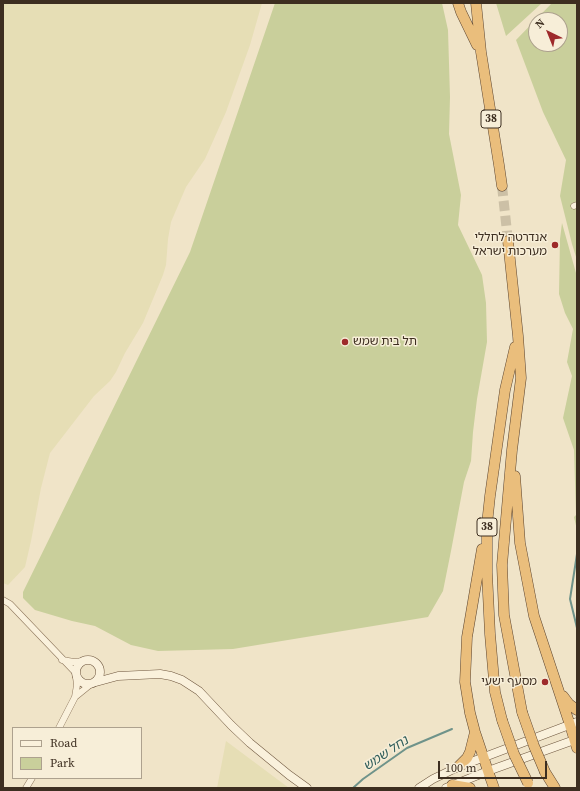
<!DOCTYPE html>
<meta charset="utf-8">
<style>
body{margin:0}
#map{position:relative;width:580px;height:791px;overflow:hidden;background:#f0e4c8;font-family:"Source Serif 4",serif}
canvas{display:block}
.frame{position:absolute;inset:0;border:4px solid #3d2e20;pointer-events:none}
.legend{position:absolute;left:12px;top:727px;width:130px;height:52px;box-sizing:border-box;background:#f7eed8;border:1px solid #ada18e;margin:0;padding:5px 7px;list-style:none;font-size:12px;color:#3d2e20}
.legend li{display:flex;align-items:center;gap:8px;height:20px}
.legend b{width:20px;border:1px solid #ada18e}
.north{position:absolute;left:528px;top:12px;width:40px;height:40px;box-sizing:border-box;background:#f7eed8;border:1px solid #ada18e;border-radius:50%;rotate:317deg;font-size:11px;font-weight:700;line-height:16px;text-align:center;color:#3d2e20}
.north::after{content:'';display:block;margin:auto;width:14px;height:18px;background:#9e2a2b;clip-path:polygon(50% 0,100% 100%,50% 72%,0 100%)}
.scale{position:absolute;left:438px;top:761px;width:109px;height:18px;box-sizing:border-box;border:2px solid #3d2e20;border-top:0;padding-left:5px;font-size:12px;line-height:14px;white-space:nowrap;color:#3d2e20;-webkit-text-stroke:3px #f7eed8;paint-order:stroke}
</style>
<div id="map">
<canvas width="580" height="791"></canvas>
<div class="frame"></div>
<ul class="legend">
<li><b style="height:5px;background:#faf1dc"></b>Road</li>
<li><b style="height:11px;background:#c9cf9b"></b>Park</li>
</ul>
<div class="north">N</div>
<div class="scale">100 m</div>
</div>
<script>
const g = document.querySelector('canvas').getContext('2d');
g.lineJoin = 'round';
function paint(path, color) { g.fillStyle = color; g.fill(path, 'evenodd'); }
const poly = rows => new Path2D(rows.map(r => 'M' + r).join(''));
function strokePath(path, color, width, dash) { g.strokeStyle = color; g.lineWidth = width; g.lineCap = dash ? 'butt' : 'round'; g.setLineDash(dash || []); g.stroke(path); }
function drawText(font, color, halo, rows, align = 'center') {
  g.font = font + ' "Source Serif 4","Noto Sans Hebrew",serif'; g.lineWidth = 3; g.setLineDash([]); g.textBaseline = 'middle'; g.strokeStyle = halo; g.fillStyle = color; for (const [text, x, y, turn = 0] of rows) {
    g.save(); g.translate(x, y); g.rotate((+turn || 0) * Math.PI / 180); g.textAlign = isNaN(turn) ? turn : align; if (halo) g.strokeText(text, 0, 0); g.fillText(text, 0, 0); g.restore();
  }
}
paint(poly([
 [3,3,262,3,250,45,226,112,205,159,186,187,171,222,168,239,166,265,163,275,143,323,125,353,116,372,110,381,94,396,50,453,41,488,31,541,25,567,8,585,3,583],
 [226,741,289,788,217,788]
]), '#e6deb5');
paint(poly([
 [275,3,442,3,448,30,450,97,449,134,461,195,458,225,482,275,486,303,487,342,477,399,473,432,471,461,464,482,451,551,443,591,428,617,233,649,158,651,131,645,95,626,72,621,35,610,23,598,23,592,190,252],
 [496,3,542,3,506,36],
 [552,3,577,3,577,260,572,244,560,196,566,160,543,112,516,40],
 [536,20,560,20,560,44,536,44],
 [562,223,576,273,577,275,577,530,574,517,576,515,574,450,563,418,572,376,567,362,573,329,565,313,559,294,560,239]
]), '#c9cf9b');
strokePath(poly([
 [577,554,570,599,577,628],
 [353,788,363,779,407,748,452,729]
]), '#6f938a', 2);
strokePath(poly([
 [502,186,508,241]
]), '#ccc0a6', 10, [10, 5]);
const minor = poly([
 [574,206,577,205],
 [3,600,10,604,76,673],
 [62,660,74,662,84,661],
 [75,697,91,684],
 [59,728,75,697,77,685,76,677],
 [26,788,32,778]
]);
const secondary = poly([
 '76 672a12 12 0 1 1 24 0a12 12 0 1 1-24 0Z',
 [96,682,118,676,160,674,171,676,182,680,199,691,231,725,250,743,289,775,307,788],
 [419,788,433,779,458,767,577,722],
 [446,788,488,771,577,739]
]);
const trunk = poly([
 [458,3,461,12,477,45],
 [476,3,481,52,499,165,502,186],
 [508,241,518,336,521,378,512,450,502,565,504,615,522,712],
 [515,476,520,543,534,616,570,725,577,748],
 [482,549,467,637,465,682,470,713,475,732,488,771,494,788],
 [563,696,569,704,577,710],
 [502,720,495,692,490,634,487,573,487,524,490,496,505,390,515,347],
 [458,767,467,758,470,752,475,732],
 [545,772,555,788],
 [452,785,470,788]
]);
strokePath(minor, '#8d765c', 7);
strokePath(secondary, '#6f573f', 9);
strokePath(trunk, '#5b4430', 11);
strokePath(minor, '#faf1dc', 6);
strokePath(secondary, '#faf1dc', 8);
strokePath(trunk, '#eabe7c', 10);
const trunkBridge = poly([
 [522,712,534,746,545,772],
 [502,720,514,754,528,783]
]);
strokePath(trunkBridge, '#5b4430', 11, []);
strokePath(trunkBridge, '#eabe7c', 10);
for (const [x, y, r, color] of [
 [555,245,4,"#9e2a2b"],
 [345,342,4,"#9e2a2b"],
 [545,682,4,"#9e2a2b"]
]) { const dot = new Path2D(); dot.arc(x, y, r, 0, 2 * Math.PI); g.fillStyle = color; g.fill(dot); strokePath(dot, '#f7eed8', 1.5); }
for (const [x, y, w] of [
 [491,119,20],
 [487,527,20]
]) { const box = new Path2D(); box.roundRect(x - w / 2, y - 9, w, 18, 3); g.fillStyle = '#f7eed8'; g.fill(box); strokePath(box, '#3d2e20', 1); }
drawText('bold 11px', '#3d2e20', null, [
 ["38",491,119],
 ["38",487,527]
]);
drawText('12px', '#3d2e20', '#f7eed8', [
 ["אנדרטה לחללי",547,238],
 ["מערכות ישראל",547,252],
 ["תל בית שמש",353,342,"left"],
 ["מסעף ישעי",537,682]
], 'right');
drawText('italic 13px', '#2f5d5a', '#f7eed8', [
 ["נחל שמש",386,754,-34]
]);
</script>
